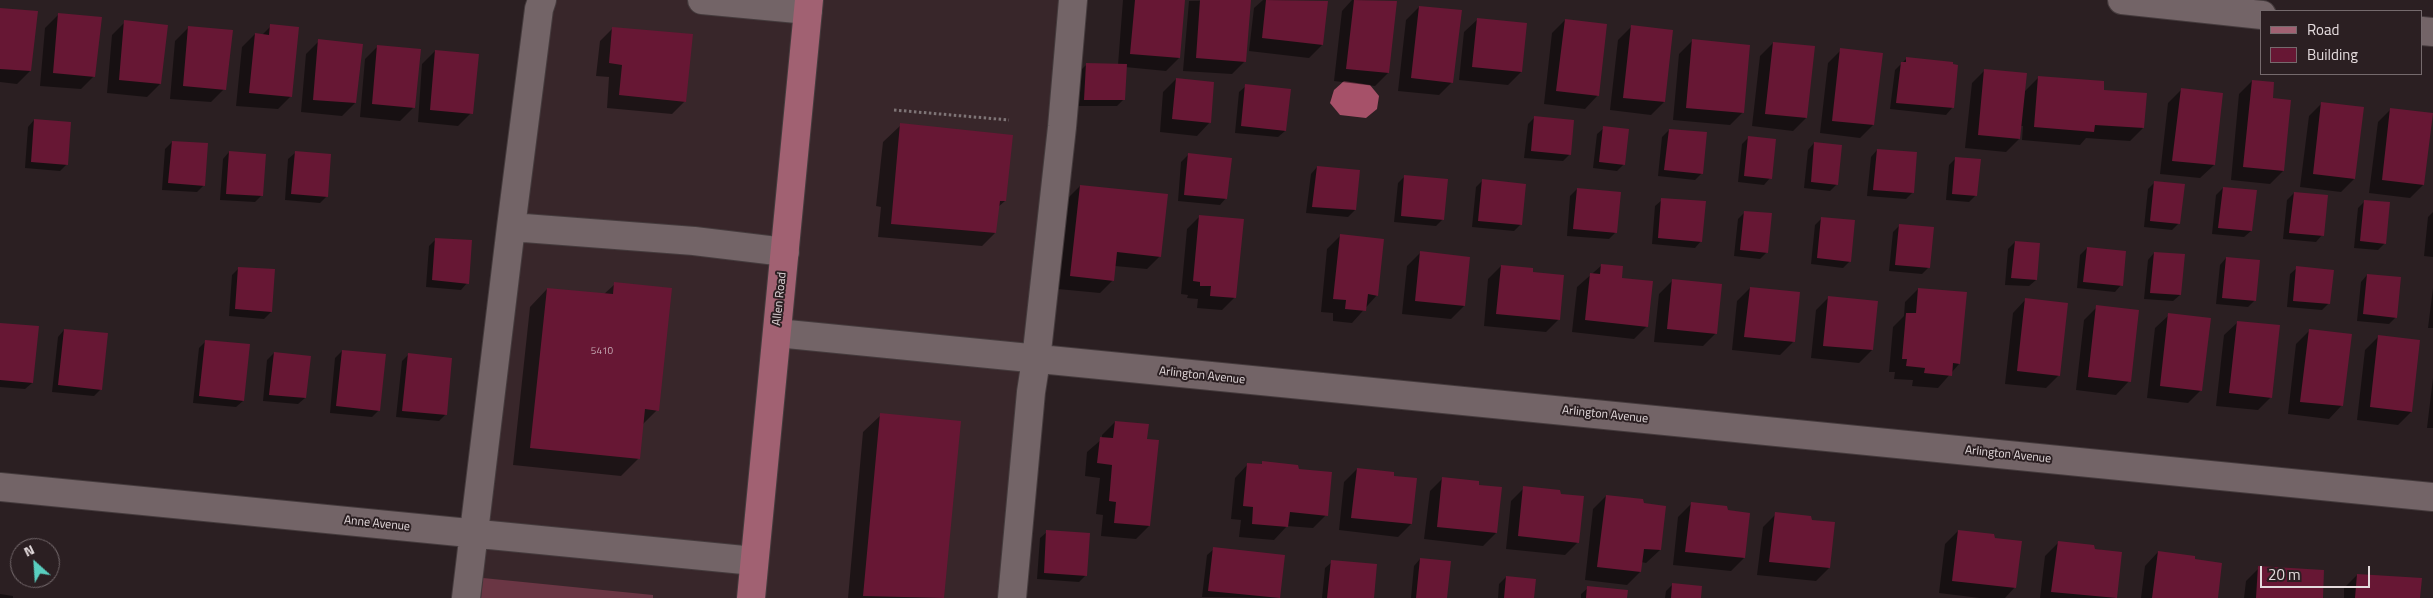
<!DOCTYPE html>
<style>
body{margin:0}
#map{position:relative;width:2433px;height:598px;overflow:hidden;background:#2b1f22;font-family:"Titillium Web",sans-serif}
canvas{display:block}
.legend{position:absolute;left:2260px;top:10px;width:162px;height:65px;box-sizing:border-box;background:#2b1f22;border:1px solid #756a6d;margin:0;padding:6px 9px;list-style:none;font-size:15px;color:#e4dbdd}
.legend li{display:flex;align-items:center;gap:10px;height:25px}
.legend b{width:25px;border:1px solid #756a6d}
.north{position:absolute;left:10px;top:538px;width:50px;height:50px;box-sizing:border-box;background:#2b1f22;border:1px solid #756a6d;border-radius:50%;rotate:334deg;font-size:14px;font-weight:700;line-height:20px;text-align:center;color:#e4dbdd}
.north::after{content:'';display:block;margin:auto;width:18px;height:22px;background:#59cebf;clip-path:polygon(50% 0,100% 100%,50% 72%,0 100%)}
.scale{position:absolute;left:2260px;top:566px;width:110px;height:22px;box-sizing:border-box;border:2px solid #e4dbdd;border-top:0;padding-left:6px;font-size:15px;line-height:18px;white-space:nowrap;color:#e4dbdd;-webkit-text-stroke:4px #2b1f22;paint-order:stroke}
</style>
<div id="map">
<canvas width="2433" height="598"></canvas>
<ul class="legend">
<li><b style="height:6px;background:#a16172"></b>Road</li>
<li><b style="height:14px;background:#671734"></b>Building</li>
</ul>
<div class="north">N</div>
<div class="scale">20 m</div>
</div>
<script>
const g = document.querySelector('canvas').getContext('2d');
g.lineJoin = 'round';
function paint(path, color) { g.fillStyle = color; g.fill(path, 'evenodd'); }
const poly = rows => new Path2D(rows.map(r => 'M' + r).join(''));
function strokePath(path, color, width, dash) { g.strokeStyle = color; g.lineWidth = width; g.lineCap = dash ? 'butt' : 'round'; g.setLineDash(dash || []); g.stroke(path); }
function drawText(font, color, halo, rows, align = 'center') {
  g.font = font + ' "Titillium Web",sans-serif'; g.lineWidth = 4; g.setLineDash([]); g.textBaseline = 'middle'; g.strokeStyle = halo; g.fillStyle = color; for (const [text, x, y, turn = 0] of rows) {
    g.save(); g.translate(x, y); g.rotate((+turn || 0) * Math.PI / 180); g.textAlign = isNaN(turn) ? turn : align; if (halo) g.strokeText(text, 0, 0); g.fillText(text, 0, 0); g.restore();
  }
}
paint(poly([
 [542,0,1073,0,1012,598,466,598]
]), '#38262a');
paint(poly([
 [483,578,653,595,653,598,481,598]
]), '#6a3644');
paint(poly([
 [1344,81,1370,85,1379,96,1377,109,1366,118,1340,115,1330,103,1334,90]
]), '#a65169');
paint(poly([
 [1123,0,1184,0,1179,58,1166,71,1125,67,1123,100,1117,106,1078,106,1080,71,1087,64,1118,65],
 [1250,0,1245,61,1232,74,1183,71,1189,1],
 [1263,0,1327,2,1322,45,1309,58,1249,51,1254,8],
 [1352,0,1396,2,1388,73,1375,86,1334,81,1342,11],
 [1419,7,1452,82,1439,95,1398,91,1406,20],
 [0,10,36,13,30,71,17,84,0,82],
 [58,15,94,76,81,89,40,86,45,28],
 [1478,19,1521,72,1508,85,1459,80,1464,32],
 [1565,20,1598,95,1585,109,1544,104,1552,33],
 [125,22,160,84,147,97,107,93,112,35],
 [271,26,291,96,278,109,236,106,242,47,255,34,262,35],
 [1631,27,1664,102,1651,115,1610,110,1618,40],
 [188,28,224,89,211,102,170,99,175,41],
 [613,28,685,101,672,114,607,108,609,77,596,76,600,41],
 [319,41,361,45,355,103,342,116,301,112,306,54],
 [1692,41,1743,112,1730,125,1673,120,1679,54],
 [1773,43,1806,118,1793,131,1752,126,1760,56],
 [378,46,413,108,400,121,360,117,365,59],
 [1841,50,1873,125,1860,138,1820,133,1828,63],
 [435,51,471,113,458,126,418,122,422,64],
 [1907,58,1957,66,1952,108,1946,115,1890,109,1895,70],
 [1985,70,2024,92,2039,77,2103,91,2143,128,2130,141,2086,138,2080,145,2022,140,2023,126,2020,126,2019,139,2006,152,1965,148,1972,83],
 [1176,79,1210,122,1197,136,1160,132,1163,92],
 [2252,81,2271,99,2283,171,2270,184,2231,180,2239,94],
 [1246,86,1285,131,1278,137,1235,133,1239,92],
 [2181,90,2222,94,2214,165,2200,178,2160,174,2168,103],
 [2322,103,2354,179,2341,192,2300,187,2309,116],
 [2391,109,2423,185,2410,198,2369,193,2378,122],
 [1534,118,1570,154,1563,161,1524,158,1528,124],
 [34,120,67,164,60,171,25,168,28,127],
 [901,125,1005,201,998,207,995,233,982,246,878,237,881,207,876,206,883,142],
 [1604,128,1624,164,1617,171,1593,168,1597,134],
 [1669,130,1702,173,1695,180,1658,176,1662,137],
 [1748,138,1770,178,1764,185,1738,182,1742,144],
 [172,142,204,185,197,192,162,190,165,149],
 [1814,143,1837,184,1830,191,1804,188,1808,150],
 [1877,150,1913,192,1906,199,1867,196,1871,157],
 [229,152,261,196,255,202,220,200,223,159],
 [295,153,327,196,320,203,285,200,288,159],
 [1188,155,1226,198,1220,205,1178,201,1181,162],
 [1956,158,1976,195,1969,202,1946,200,1949,165],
 [1317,167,1355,210,1348,217,1306,213,1311,174],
 [1405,176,1443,219,1436,226,1394,222,1398,183],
 [1483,180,1521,224,1514,231,1472,227,1476,187],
 [2155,182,2179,223,2172,230,2144,227,2148,189],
 [1080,186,1160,256,1147,269,1115,266,1113,280,1100,293,1058,289,1067,199],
 [2223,188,2251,231,2244,237,2212,234,2216,195],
 [1577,189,1615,233,1609,239,1567,236,1570,196],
 [2294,193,2322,235,2316,242,2283,239,2287,200],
 [1662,200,1701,241,1695,248,1652,244,1655,206],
 [2365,201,2385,243,2378,250,2354,248,2358,208],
 [1745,212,1767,252,1760,259,1734,256,1738,219],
 [2433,212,2433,257,2424,256,2428,217],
 [1200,216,1235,297,1222,310,1197,308,1198,299,1187,298,1188,295,1181,294,1187,229],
 [1822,218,1850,261,1843,268,1811,264,1815,225],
 [1900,225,1928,268,1922,274,1889,271,1893,232],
 [1340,236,1377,295,1352,323,1333,321,1333,313,1321,312,1327,249],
 [436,239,467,283,461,290,426,287,429,246],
 [2015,242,2036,280,2029,286,2005,285,2008,249],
 [2087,248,2121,285,2115,292,2077,288,2080,255],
 [1420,253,1464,306,1451,319,1402,314,1407,266],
 [2154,253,2180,295,2173,301,2144,299,2148,260],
 [2226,258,2255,300,2248,307,2216,304,2220,265],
 [1602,265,1620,279,1647,326,1634,339,1572,332,1577,287],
 [1501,266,1532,273,1559,319,1546,332,1484,326,1488,279],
 [239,268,271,312,264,319,229,316,232,275],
 [2297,268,2329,303,2322,310,2287,307,2290,274],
 [2367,275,2396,317,2389,324,2357,321,2361,282],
 [1672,281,1716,333,1703,346,1654,342,1659,294],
 [615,284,657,410,642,425,639,458,621,476,513,465,530,307,547,289,603,295],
 [1750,288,1793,342,1780,355,1732,350,1737,301],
 [2433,288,2433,328,2428,328],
 [1918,289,1959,364,1938,388,1912,386,1913,380,1894,379,1895,372,1889,372,1893,327,1904,316,1905,302],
 [1829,297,1872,350,1859,363,1811,358,1816,310],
 [2026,299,2059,375,2046,388,2005,384,2013,313],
 [2097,307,2129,381,2116,395,2076,390,2084,320],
 [2169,315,2201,390,2188,403,2147,398,2155,328],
 [2238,322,2271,397,2258,410,2216,406,2224,335],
 [0,324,32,383,25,389,0,387],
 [64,330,101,389,94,396,52,392,58,337],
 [2309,331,2342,405,2329,419,2288,414,2296,344],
 [2378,337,2411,412,2398,425,2357,420,2365,350],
 [206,341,243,401,236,407,193,403,199,348],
 [342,351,379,410,372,417,330,413,335,358],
 [274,353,305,398,298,404,263,401,267,360],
 [408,355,445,415,439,421,396,417,402,361],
 [2433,378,2433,428,2427,428],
 [881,415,959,422,943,598,848,598,863,432],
 [1115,422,1146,440,1149,526,1136,539,1101,536,1103,515,1096,514,1100,478,1085,476,1087,452,1102,439,1102,435],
 [1263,463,1326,515,1313,528,1287,526,1274,540,1239,537,1241,520,1231,519,1235,478,1248,464,1260,465],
 [1357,469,1411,524,1398,537,1339,530,1344,482],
 [1443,478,1496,533,1483,546,1424,539,1430,491],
 [1524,488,1578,542,1565,555,1506,549,1511,501],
 [1606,496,1660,550,1646,563,1641,562,1640,572,1627,585,1585,580,1593,509],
 [1691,504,1744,558,1731,571,1673,565,1678,517],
 [1776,514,1829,568,1816,581,1757,575,1763,527],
 [1958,531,2015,587,2005,598,1980,598,1939,593,1945,544],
 [1047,532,1086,575,1079,582,1037,579,1040,538],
 [2058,543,2120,553,2115,598,2040,598,2045,556],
 [1214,549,1284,556,1279,598,1202,597,1207,555],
 [2158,552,2194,561,2217,598,2141,598,2145,566],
 [1420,559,1446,598,1411,598,1414,566],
 [1332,562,1373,598,1322,598,1325,568],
 [2259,568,2321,598,2244,598,2246,581],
 [2357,575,2419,598,2344,598,2344,588],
 [1506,577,1533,598,1498,598,1499,584],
 [1673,584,1700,598,1665,598,1666,591],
 [1588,588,1626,598,1581,598,1581,594],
 [0,594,13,596,13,598,0,598]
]), '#0007');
paint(poly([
 [1135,0,1185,0,1180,58,1130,54],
 [1200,0,1251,0,1246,62,1196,58],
 [1266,0,1328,1,1323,45,1262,38],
 [1354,0,1397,1,1389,73,1346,69],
 [1419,6,1462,10,1453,83,1411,78],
 [0,8,38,11,31,71,0,69],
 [58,13,102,17,95,77,53,73],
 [1477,18,1527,23,1522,72,1472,67],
 [1565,19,1607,24,1599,96,1556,91],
 [124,20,168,25,161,84,119,80],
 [270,24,299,27,292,97,249,93,255,33,269,35],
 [1631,25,1673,30,1665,102,1623,98],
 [188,26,233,30,226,90,183,86],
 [612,27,693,34,686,102,619,95,622,65,609,63],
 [318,39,363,44,356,103,313,100],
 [1692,39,1750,45,1744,113,1686,108],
 [1773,42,1815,46,1807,118,1765,114],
 [377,45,421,49,415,108,372,104],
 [1840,48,1883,53,1874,125,1832,121],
 [435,50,479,54,473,114,430,110],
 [1906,57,1953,62,1953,64,1958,65,1954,108,1896,103,1901,62,1906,62],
 [1086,63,1127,64,1125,100,1084,100],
 [1984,69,2027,73,2020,139,1978,135],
 [2038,76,2104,81,2104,90,2147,93,2144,128,2095,125,2094,132,2034,127],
 [1176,78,1214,82,1211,123,1172,119],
 [2252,80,2274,82,2273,98,2291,100,2284,171,2243,167],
 [1245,84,1291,89,1286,131,1241,126],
 [2181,88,2223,93,2215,165,2172,161],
 [2321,102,2364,107,2355,179,2313,174],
 [2390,108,2433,113,2424,185,2382,180],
 [1534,116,1574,120,1571,155,1531,151],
 [34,119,71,122,68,165,31,162],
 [900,123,1013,135,1006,201,1000,201,996,233,891,224],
 [1603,126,1629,129,1625,165,1599,162],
 [1669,129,1707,132,1703,174,1664,170],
 [1748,136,1776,139,1772,179,1744,176],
 [172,141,208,143,205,186,168,183],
 [1814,142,1842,145,1838,185,1811,182],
 [1877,149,1917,152,1914,193,1873,190],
 [229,151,266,154,263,196,226,194],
 [295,151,331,154,328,197,291,194],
 [1188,153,1232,158,1227,199,1184,195],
 [1955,157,1981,159,1977,196,1952,194],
 [1317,166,1360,170,1356,210,1312,207],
 [1404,175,1448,179,1444,220,1401,216],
 [1482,179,1526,184,1522,225,1478,221],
 [2154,181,2185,184,2180,224,2150,221],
 [1080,185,1168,194,1161,257,1117,252,1114,281,1070,276],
 [2223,187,2257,190,2252,231,2218,228],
 [1577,188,1621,192,1617,233,1573,229],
 [2294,192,2328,195,2324,236,2289,233],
 [1661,198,1706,201,1702,242,1658,238],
 [2364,200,2390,202,2386,244,2360,241],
 [1744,211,1772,213,1768,253,1740,250],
 [1199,215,1244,219,1236,298,1210,296,1211,286,1200,286,1200,282,1193,281],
 [1821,217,1855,220,1851,262,1817,258],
 [1899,224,1934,227,1930,268,1895,265],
 [1340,234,1384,239,1378,296,1368,294,1366,311,1345,309,1346,300,1333,299],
 [435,238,472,240,469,284,432,280],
 [2015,241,2040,243,2037,280,2011,278],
 [2087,247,2126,251,2123,286,2083,282],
 [1420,251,1470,257,1465,306,1415,301],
 [2154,252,2185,254,2181,295,2150,293],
 [2226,257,2260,260,2256,301,2222,298],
 [1601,264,1623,266,1622,278,1653,281,1648,327,1585,320,1590,273,1600,274],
 [1501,265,1533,268,1533,272,1564,275,1560,320,1496,314],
 [2296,266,2334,270,2330,304,2293,301],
 [238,267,275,269,272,312,235,309],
 [2367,274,2401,277,2397,318,2363,314],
 [1672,279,1722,284,1717,334,1667,329],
 [614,282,672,288,659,411,645,409,640,459,530,448,547,288,613,294],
 [1750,287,1800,292,1795,342,1744,337],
 [1918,288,1967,292,1960,364,1953,363,1952,376,1924,373,1925,368,1906,366,1907,359,1902,359,1906,313,1916,313],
 [1828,296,1878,301,1873,350,1823,346],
 [2025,298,2068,303,2060,376,2017,371],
 [2096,305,2139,310,2131,382,2088,377],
 [2168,313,2211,318,2202,391,2160,386],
 [2237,321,2280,325,2272,398,2229,393],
 [0,323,39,326,33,383,0,380],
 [64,329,108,333,102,390,58,385],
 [2309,329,2352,334,2343,406,2300,402],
 [2378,335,2420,340,2412,412,2370,407],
 [205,340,250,344,244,401,199,396],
 [342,350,386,354,380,411,336,406],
 [274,352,311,356,306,398,269,395],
 [408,353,452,358,447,415,402,411],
 [880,413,961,421,944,598,863,596],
 [1115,421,1149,424,1147,439,1159,440,1150,526,1114,523,1116,502,1109,501,1112,465,1097,463,1100,437,1113,438],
 [1262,461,1298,465,1299,469,1332,472,1328,516,1290,512,1288,527,1252,524,1253,507,1243,506,1247,463,1262,464],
 [1357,468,1394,472,1394,476,1417,478,1412,524,1351,518],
 [1442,477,1479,481,1479,485,1502,487,1497,533,1437,527],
 [1523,486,1560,490,1561,494,1584,496,1579,543,1518,536],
 [1606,495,1643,499,1644,503,1666,506,1661,550,1644,549,1641,572,1597,567],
 [1691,502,1727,506,1728,510,1750,513,1745,558,1685,552],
 [1775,512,1811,516,1812,520,1835,522,1830,568,1769,562],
 [1046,530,1090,533,1087,576,1044,573],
 [1958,530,1994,534,1995,538,2022,541,2016,588,1952,581],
 [2058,541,2094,545,2095,549,2122,552,2117,598,2051,592],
 [1213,547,1285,555,1280,598,1208,591],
 [2158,551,2195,556,2195,559,2222,563,2218,598,2152,598],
 [1420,558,1451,561,1447,598,1416,598],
 [1331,560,1377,564,1374,598,1327,598],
 [2258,566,2324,570,2323,598,2256,598],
 [2357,574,2422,578,2420,598,2355,598],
 [1506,576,1536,579,1534,598,1504,598],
 [1672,583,1702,586,1701,598,1671,598],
 [1587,586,1628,590,1627,598,1586,598]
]), '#671734');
const minor = poly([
 [702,0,808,10],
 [2122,0,2262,15],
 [2422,31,2433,32],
 [511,227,694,241,785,252],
 [777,333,2433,497],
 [0,487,754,561],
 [466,598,511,227,539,9,542,0],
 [1012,598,1031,392,1036,360,1062,127,1073,0]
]);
const major = poly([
 [751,598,809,0]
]);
strokePath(minor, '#453b3d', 30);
strokePath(major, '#453b3d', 30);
strokePath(poly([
 [894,110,1009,120]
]), '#7e7476', 3, [2.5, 2.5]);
strokePath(minor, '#736467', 28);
strokePath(major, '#a16172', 28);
drawText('10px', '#c5aab3', null, [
 ["5410",602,352]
]);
drawText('12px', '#e4dbdd', '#2b1f22', [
 ["Allen Road",780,299,-84],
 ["Arlington Avenue",1202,376,6],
 ["Arlington Avenue",1605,415,6],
 ["Arlington Avenue",2008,455,6],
 ["Anne Avenue",377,524,6]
]);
</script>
